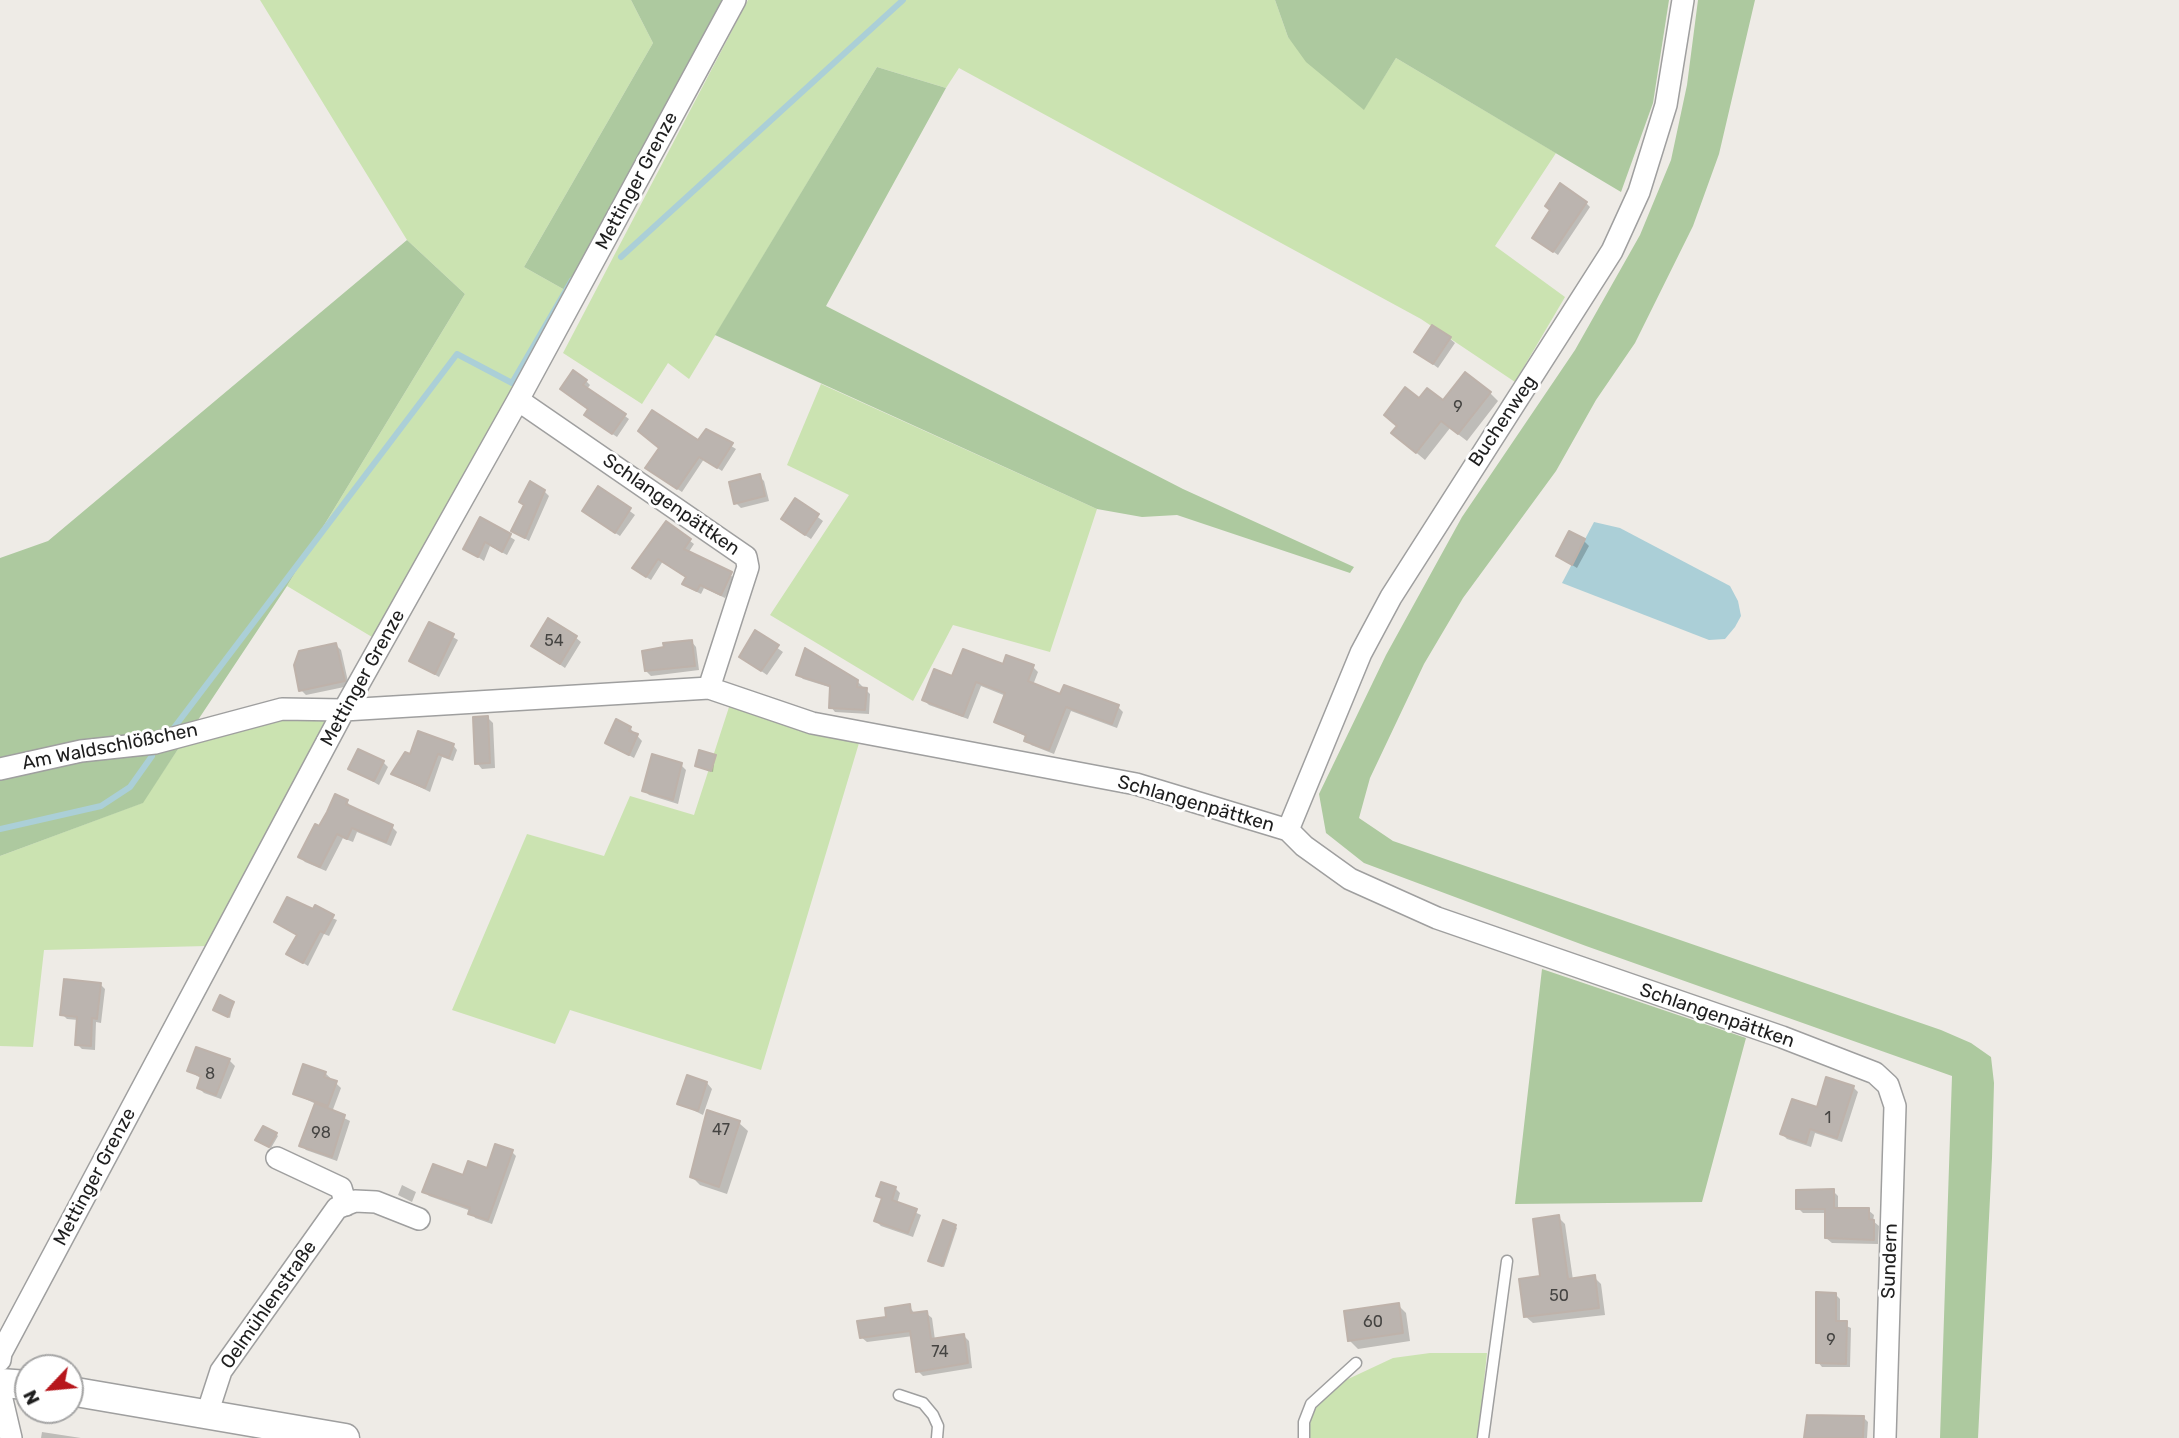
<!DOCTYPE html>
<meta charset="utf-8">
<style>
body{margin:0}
#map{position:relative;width:2179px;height:1438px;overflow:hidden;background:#eeebe6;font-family:Rubik,sans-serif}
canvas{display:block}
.north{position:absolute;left:14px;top:1354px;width:70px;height:70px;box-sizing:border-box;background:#fff;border:2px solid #a5a5a5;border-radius:50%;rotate:244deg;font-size:19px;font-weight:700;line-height:28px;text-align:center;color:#1e1e1e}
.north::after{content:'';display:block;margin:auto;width:24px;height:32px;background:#b7161c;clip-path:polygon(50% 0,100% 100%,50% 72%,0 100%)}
</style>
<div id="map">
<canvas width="2179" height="1438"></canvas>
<div class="north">N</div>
</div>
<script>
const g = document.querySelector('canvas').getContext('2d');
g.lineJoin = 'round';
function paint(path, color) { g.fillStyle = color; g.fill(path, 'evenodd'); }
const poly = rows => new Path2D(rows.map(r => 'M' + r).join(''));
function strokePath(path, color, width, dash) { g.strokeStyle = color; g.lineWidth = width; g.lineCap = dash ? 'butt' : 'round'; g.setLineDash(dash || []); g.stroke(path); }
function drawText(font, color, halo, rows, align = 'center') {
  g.font = font + ' Rubik,sans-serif'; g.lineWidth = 6; g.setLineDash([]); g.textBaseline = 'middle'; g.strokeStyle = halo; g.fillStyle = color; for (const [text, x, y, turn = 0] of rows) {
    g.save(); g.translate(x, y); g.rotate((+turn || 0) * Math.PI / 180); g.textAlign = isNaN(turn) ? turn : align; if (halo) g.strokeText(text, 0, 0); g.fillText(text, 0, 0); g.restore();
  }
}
paint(poly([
 [260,0,631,0,653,43,524,267,572,294,372,637,287,586,465,294,407,240],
 [748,0,1275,0,1288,37,1364,109,1396,58,1556,153,1495,246,1565,297,1515,382,1421,319,959,68,946,88,877,67,689,379,668,363,642,404,563,353],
 [821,384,1097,509,1050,652,953,625,913,701,770,615,849,495,787,465],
 [730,704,805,732,859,743,761,1070,570,1010,555,1044,452,1010,527,834,604,856,630,796,694,815],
 [327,720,207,946,44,950,33,1047,0,1046,0,856,142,803,182,743,280,721],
 [1430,1353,1487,1353,1478,1438,1309,1438,1311,1412,1346,1380,1393,1358]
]), '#cbe3b1');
paint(poly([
 [631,0,723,0,572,294,524,267,653,43],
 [1275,0,1669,0,1653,103,1621,192,1396,58,1364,110,1306,62,1288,37],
 [1698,0,1755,0,1719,154,1693,226,1635,343,1596,400,1556,471,1463,598,1424,664,1370,778,1359,818,1393,841,1941,1030,1971,1043,1991,1057,1994,1083,1992,1158,1978,1438,1940,1438,1952,1076,1586,946,1364,863,1326,833,1319,794,1386,655,1462,517,1575,350,1640,235,1671,160,1687,85],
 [877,67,946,88,826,306,1183,489,1354,567,1350,573,1177,515,1142,517,1097,509,715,335],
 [407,240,465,294,287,586,192,729,0,763,0,558,48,541],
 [182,743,143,803,0,856,0,776],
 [1542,969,1746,1038,1702,1202,1515,1204]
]), '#adc99f');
paint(poly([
 [1594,522,1620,528,1730,586,1738,601,1741,616,1735,627,1725,639,1709,640,1562,583]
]), '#abcfd7');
paint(poly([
 [1586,203,1590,207,1558,255,1534,238,1552,210],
 [1449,338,1455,343,1438,368,1417,352],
 [586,381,590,385,587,389,629,419,617,437,590,419,590,409,566,393],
 [1490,393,1498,401,1467,441,1450,428,1425,460,1393,433,1419,400,1443,403],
 [707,431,736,449,722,471,704,459,682,492,651,472,699,443],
 [759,476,764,481,769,501,741,508,736,503],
 [599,488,635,515,620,536,589,516],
 [544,491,549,496,529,541,513,531],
 [799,503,823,521,811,539,788,524],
 [481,519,515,540,507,555,490,546,484,561,465,548],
 [666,523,694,544,688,553,735,578,725,598,704,588,701,594,689,588,684,584,687,578,663,561,651,580,638,572],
 [1584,541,1589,546,1577,568,1558,556],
 [430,624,458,640,439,677,411,661],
 [756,633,783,652,767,675,741,657],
 [575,637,581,642,565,668,533,646],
 [691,641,696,647,699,670,651,676,646,671],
 [336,645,341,650,349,686,306,695,301,690],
 [1004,667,1033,667,1038,672,1033,685,1062,696,1118,707,1123,712,1117,728,1071,711,1054,754,1031,745,1027,737,996,722,1006,696,981,686,968,719,929,705,924,700,953,678],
 [798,674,857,681,870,694,869,714,835,712,831,707,832,688,803,679],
 [488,718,493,723,495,768,482,769,477,763],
 [630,728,642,741,634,758,607,743],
 [453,745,457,750,453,761,442,757,430,792,393,774,411,756],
 [715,756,713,772,697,766],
 [383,762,388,767,379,785,351,769],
 [681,765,686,770,678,804,649,795,644,790],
 [347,801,351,808,392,827,397,832,391,846,357,832,353,842,343,838,326,871,305,862,300,857,320,828],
 [314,911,337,920,329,936,324,934,308,966,289,954,298,936,276,922],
 [100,984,105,989,101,1023,96,1022,95,1050,82,1049,77,1044,78,1020,67,1019,62,1014],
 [233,1003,230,1018,218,1012],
 [197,1050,229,1060,235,1066,221,1099,204,1093,199,1088,202,1079,189,1071],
 [325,1073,341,1088,332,1112,350,1121,337,1161,306,1150,301,1145,316,1104,295,1094],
 [707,1083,712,1089,703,1115,679,1103],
 [1853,1087,1858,1092,1842,1142,1815,1133,1811,1147,1787,1139,1782,1134],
 [709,1113,739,1123,748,1131,727,1194,700,1185,692,1177],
 [276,1134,278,1136,271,1148,259,1142],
 [512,1152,516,1156,492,1224,475,1218,471,1211,429,1196,424,1191,488,1170],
 [402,1185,416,1192,412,1202,398,1195],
 [895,1188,900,1193,897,1204,921,1215,913,1237,881,1226,876,1221,883,1200,878,1196],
 [1833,1191,1838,1196,1838,1209,1868,1210,1874,1215,1873,1221,1879,1226,1878,1244,1832,1243,1826,1238,1827,1213,1803,1213,1798,1208],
 [1558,1217,1565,1224,1573,1280,1594,1277,1601,1284,1605,1315,1533,1323,1525,1316,1542,1278],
 [955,1226,957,1228,944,1267,932,1263,930,1261],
 [1836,1295,1840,1299,1840,1323,1851,1328,1850,1367,1822,1367,1818,1362],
 [1398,1305,1406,1313,1410,1341,1358,1349,1350,1341],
 [909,1306,915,1314,926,1313,932,1318,935,1340,964,1336,969,1341,972,1368,923,1376,918,1371,913,1336,867,1342,861,1337],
 [1863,1417,1868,1422,1867,1438,1806,1438],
 [42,1432,81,1438,41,1438]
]), '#0003');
strokePath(poly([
 [621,257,903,0],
 [173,729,457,354,512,383,572,280],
 [0,829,101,806,130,787,152,756]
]), '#abcfd7', 6);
const building = poly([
 [1560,183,1587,202,1553,252,1532,238,1550,210,1545,206,1560,183],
 [1432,325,1451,337,1433,364,1414,352,1432,325],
 [573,370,587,380,583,385,626,414,612,434,584,415,588,409,560,389,573,370],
 [1465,372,1491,392,1458,434,1441,421,1416,453,1391,433,1397,426,1384,415,1405,387,1419,398,1427,388,1443,400,1465,372],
 [652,410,698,440,706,429,733,443,717,468,699,457,677,489,645,468,659,448,638,431,652,410],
 [760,474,765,496,734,504,729,482,760,474],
 [530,481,545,490,525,538,511,531,524,505,519,502,530,481],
 [598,486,631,508,615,533,582,511,598,486],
 [795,498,819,514,805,535,781,519,795,498],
 [480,517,511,534,502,552,485,542,478,557,463,549,480,517],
 [666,521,691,539,684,549,732,572,721,595,700,585,697,591,682,584,686,577,658,559,646,577,632,568,666,521],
 [1569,531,1585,539,1572,565,1556,556,1569,531],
 [548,618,577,636,560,664,531,646,548,618],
 [429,622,454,634,435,674,409,661,429,622],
 [755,630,779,645,761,671,739,657,755,630],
 [692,640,695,666,645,671,642,651,664,647,663,643,692,640],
 [336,643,345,681,299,691,294,665,299,651,336,643],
 [805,648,858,680,857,687,867,688,865,710,829,708,830,686,796,675,805,648],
 [963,649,1003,664,1006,655,1034,665,1028,681,1060,694,1064,685,1119,705,1112,724,1066,707,1049,750,1024,741,1026,735,994,722,1005,693,976,682,963,716,922,700,934,669,952,676,963,649],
 [488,716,490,763,475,764,473,717,488,716],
 [616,719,631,727,629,731,638,734,629,755,605,743,616,719],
 [418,731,454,744,449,758,438,754,425,788,391,774,405,752,410,754,418,731],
 [358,749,384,761,374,781,348,769,358,749],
 [699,750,716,755,711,771,695,766,699,750],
 [652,754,682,763,673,800,642,791,652,754],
 [335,794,348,800,346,804,359,810,393,825,386,842,352,828,347,839,337,834,320,867,298,857,315,824,319,826,327,812,335,794],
 [287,897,313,909,315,905,334,915,324,933,320,931,303,963,286,954,297,935,274,922,287,897],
 [64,979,101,983,97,1019,92,1018,91,1046,75,1045,77,1017,60,1015,64,979],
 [220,995,234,1002,228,1017,213,1010,220,995],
 [196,1047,230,1059,216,1095,197,1088,201,1076,187,1071,196,1047],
 [303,1064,326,1072,324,1077,337,1081,328,1106,293,1094,303,1064],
 [687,1075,707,1082,698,1111,677,1104,687,1075],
 [1826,1077,1854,1086,1837,1138,1810,1129,1806,1143,1780,1134,1792,1099,1817,1107,1826,1077],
 [315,1103,345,1115,332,1157,299,1146,315,1103],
 [707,1110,740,1121,719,1187,690,1177,707,1110],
 [263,1126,277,1133,269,1147,255,1140,263,1126],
 [495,1144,513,1150,488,1220,468,1214,470,1208,422,1192,433,1164,463,1175,468,1161,487,1168,495,1144],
 [881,1182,896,1187,892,1200,917,1209,908,1233,874,1221,882,1198,876,1196,881,1182],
 [1834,1189,1834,1208,1869,1208,1869,1219,1874,1220,1874,1240,1825,1238,1825,1209,1796,1209,1796,1190,1834,1189],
 [1559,1215,1568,1279,1595,1275,1599,1308,1524,1317,1519,1279,1540,1276,1533,1219,1559,1215],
 [943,1220,956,1225,942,1266,928,1261,943,1220],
 [1816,1292,1836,1293,1836,1321,1847,1321,1846,1364,1816,1363,1816,1292],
 [1399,1303,1403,1333,1348,1341,1344,1311,1399,1303],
 [910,1304,911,1313,927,1311,931,1339,964,1334,968,1363,916,1372,910,1331,860,1338,857,1321,886,1317,885,1308,910,1304],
 [1807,1415,1864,1416,1863,1438,1804,1438,1807,1415]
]);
paint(building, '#bbb4af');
strokePath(building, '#beb2aa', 2);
const service = poly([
 [899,1395,923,1403,933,1415,938,1426,937,1438],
 [1304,1438,1304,1422,1311,1404,1356,1363],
 [1483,1438,1507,1261]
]);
const minor = poly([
 [518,400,746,557,748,567,709,688],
 [0,769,81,751,155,743,282,709,344,710,709,688,812,723,1136,784,1288,830,1304,846,1350,879,1437,918,1782,1037,1875,1073,1888,1085,1895,1106,1885,1438],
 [1288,830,1361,653,1391,597,1612,251,1639,192,1666,105,1683,0],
 [277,1158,341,1188,346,1205],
 [0,1360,1,1353,344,710,518,400,735,0],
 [0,1391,11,1438],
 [207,1414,221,1371,337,1208,355,1201,376,1202,419,1219]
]);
const tertiary = poly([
 [0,1383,28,1385],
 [70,1391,345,1438]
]);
strokePath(service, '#9f9f9f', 13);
strokePath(minor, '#9f9f9f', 24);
strokePath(tertiary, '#9f9f9f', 31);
strokePath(service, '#fff', 10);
strokePath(minor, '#fff', 21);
strokePath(tertiary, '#fff', 28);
drawText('16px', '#454442', null, [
 ["9",1458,407],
 ["54",554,641],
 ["8",210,1074],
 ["1",1828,1118],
 ["47",721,1130],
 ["98",321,1133],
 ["50",1559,1296],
 ["60",1373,1322],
 ["9",1831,1340],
 ["74",940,1352]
]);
drawText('19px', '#1e1e1e', '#fff', [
 ["Mettinger Grenze",637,181,-62],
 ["Buchenweg",1503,421,-56],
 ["Schlangenpättken",671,505,35],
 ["Mettinger Grenze",363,678,-61],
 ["Am Waldschlößchen",110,747,-11],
 ["Schlangenpättken",1196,804,16],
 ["Schlangenpättken",1717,1016,19],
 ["Mettinger Grenze",95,1177,-62],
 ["Sundern",1890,1261,-88],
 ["Oelmühlenstraße",269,1305,-55]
]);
</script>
